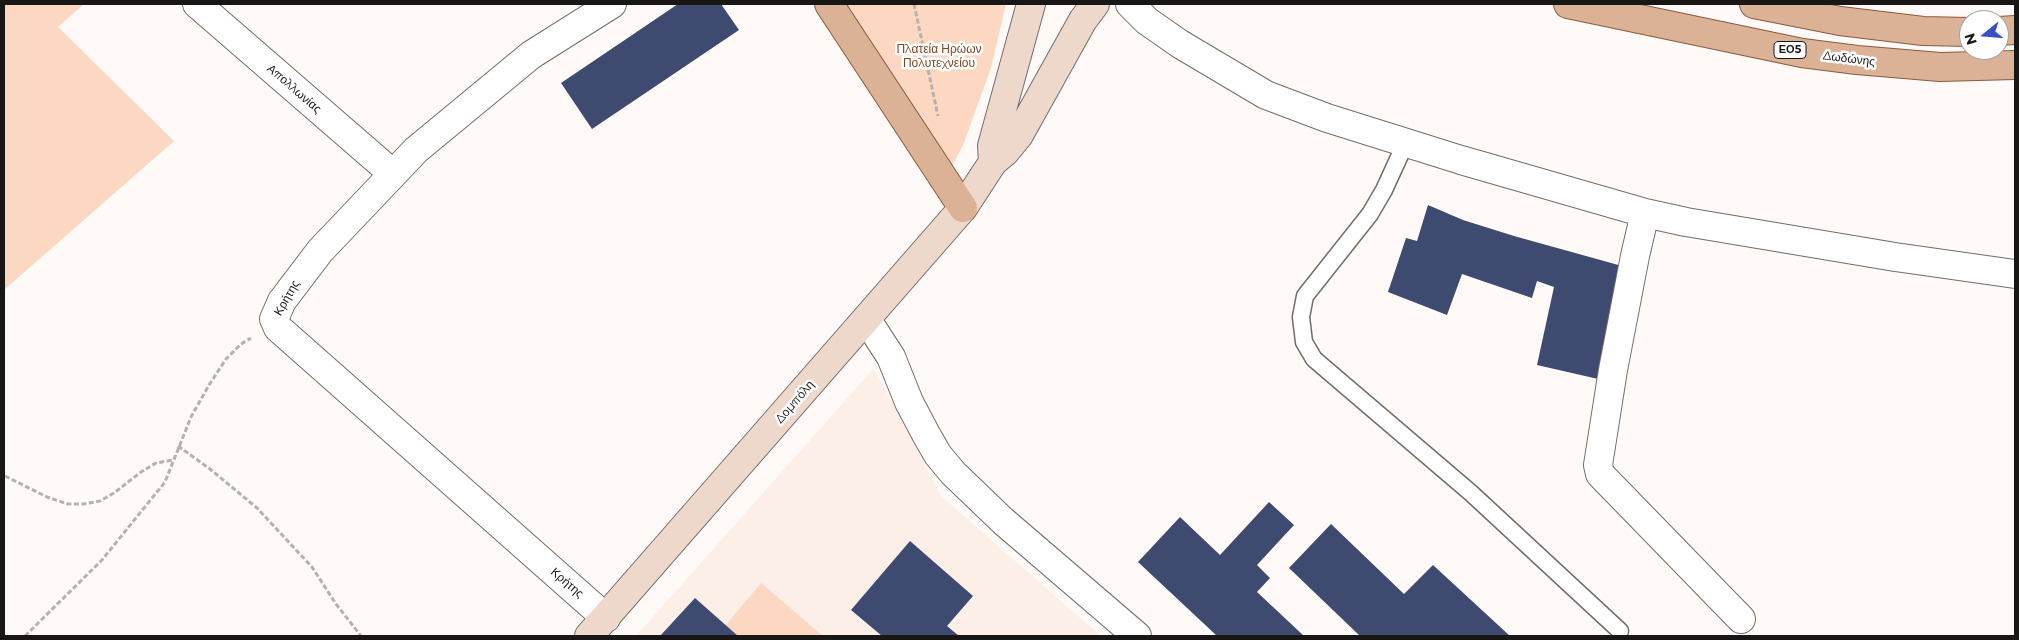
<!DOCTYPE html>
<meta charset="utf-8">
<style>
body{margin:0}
#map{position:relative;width:2019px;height:640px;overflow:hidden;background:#fffaf7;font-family:Montserrat,sans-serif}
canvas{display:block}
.frame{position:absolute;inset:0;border:5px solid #191716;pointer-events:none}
.north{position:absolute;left:1959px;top:10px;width:50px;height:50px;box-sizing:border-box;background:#fff;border:1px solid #a3a2a2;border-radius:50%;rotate:253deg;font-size:14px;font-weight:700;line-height:20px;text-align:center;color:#191716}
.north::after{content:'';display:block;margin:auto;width:18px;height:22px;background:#374fc1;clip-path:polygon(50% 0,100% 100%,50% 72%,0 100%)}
</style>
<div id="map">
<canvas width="2019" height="640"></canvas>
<div class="frame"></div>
<div class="north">N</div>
</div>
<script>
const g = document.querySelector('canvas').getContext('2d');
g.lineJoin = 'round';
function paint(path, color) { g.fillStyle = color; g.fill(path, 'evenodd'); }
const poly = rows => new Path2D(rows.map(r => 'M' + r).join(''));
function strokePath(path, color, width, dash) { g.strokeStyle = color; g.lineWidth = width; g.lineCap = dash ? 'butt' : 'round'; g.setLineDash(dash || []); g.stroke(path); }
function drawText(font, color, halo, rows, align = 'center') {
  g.font = font + ' Montserrat,sans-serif'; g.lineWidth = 5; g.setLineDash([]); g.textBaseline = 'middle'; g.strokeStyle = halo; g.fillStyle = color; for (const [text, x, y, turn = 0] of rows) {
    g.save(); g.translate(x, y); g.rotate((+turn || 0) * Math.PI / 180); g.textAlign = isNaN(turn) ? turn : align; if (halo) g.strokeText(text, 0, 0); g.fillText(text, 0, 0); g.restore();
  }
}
paint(poly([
 [874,368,941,496,1101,636,636,636]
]), '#fcefe7');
paint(poly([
 [4,4,84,4,58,27,174,141,4,290],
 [842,4,1006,4,991,68,963,145,950,170],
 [761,583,823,636,737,636,725,626]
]), '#fcd7c2');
paint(poly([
 [678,4,721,4,739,30,592,129,561,83],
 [1428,205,1463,220,1514,236,1622,266,1598,379,1537,365,1554,287,1537,281,1532,298,1462,274,1447,315,1388,292,1406,238,1417,241],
 [1269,502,1294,525,1257,565,1270,578,1257,592,1304,636,1217,636,1138,562,1180,517,1220,555],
 [1331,524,1404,594,1433,565,1510,636,1360,636,1289,568],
 [910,541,973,596,947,626,959,636,882,636,851,610],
 [695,598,738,636,660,636]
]), '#3e4a6f');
const lane = poly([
 [1406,142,1384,190,1370,214,1305,296,1301,317,1304,342,1314,359,1471,493,1620,631]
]);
const street = poly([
 [197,4,392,173],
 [1130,4,1147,21,1180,44,1266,95,1327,118,1461,160,1645,213,1686,222,1895,257,2015,274],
 [1645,213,1635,256,1613,370,1598,465,1600,474,1741,619],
 [867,320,891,357,909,402,927,436,938,455,953,473,1003,521,1137,636],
 [606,618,286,335,278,328,274,319,282,301,320,251,416,150,531,55,612,4]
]);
const secondary = poly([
 [993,162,992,146,1031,4],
 [589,636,963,208,993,162,1005,152,1019,135,1083,20,1095,4]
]);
const primary = poly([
 [829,4,963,208],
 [1568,4,1802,53,1857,60,1940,67,2015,65],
 [1754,4,1840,21,1923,31,1969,32],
 [1999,31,2015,30]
]);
strokePath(lane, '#726d6a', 19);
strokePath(street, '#726d6a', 30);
strokePath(secondary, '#726d6a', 30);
strokePath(primary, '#895a3d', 30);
strokePath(poly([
 [914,4,938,116],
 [178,446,210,469,257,508,312,567,336,604,361,636],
 [5,476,47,497,68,504,84,504,100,501,114,493,141,472,156,463,173,460],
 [25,636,102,560,165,482,191,417,209,385,226,359,241,344,251,338]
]), '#b5b1af', 3, [5, 2.5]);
strokePath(lane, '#fff', 16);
strokePath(street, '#fff', 28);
strokePath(secondary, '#eed8cb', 28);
strokePath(primary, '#dcb297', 28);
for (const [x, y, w] of [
 [1790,50,32]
]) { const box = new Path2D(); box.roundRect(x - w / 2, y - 8.5, w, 17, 4); g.fillStyle = '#fff'; g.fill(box); strokePath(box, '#191716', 1); }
drawText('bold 11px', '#191716', null, [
 ["ΕΟ5",1790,50]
]);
drawText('12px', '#804721', '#fff', [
 ["Πλατεία Ηρώων",939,49],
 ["Πολυτεχνείου",939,63]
]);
drawText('12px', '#191716', '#fff', [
 ["Δωδώνης",1849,59,7],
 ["Απολλωνίας",294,89,41],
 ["Κρήτης",287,298,-60],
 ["Δομπόλη",795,402,-49],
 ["Κρήτης",567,583,41]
]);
</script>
